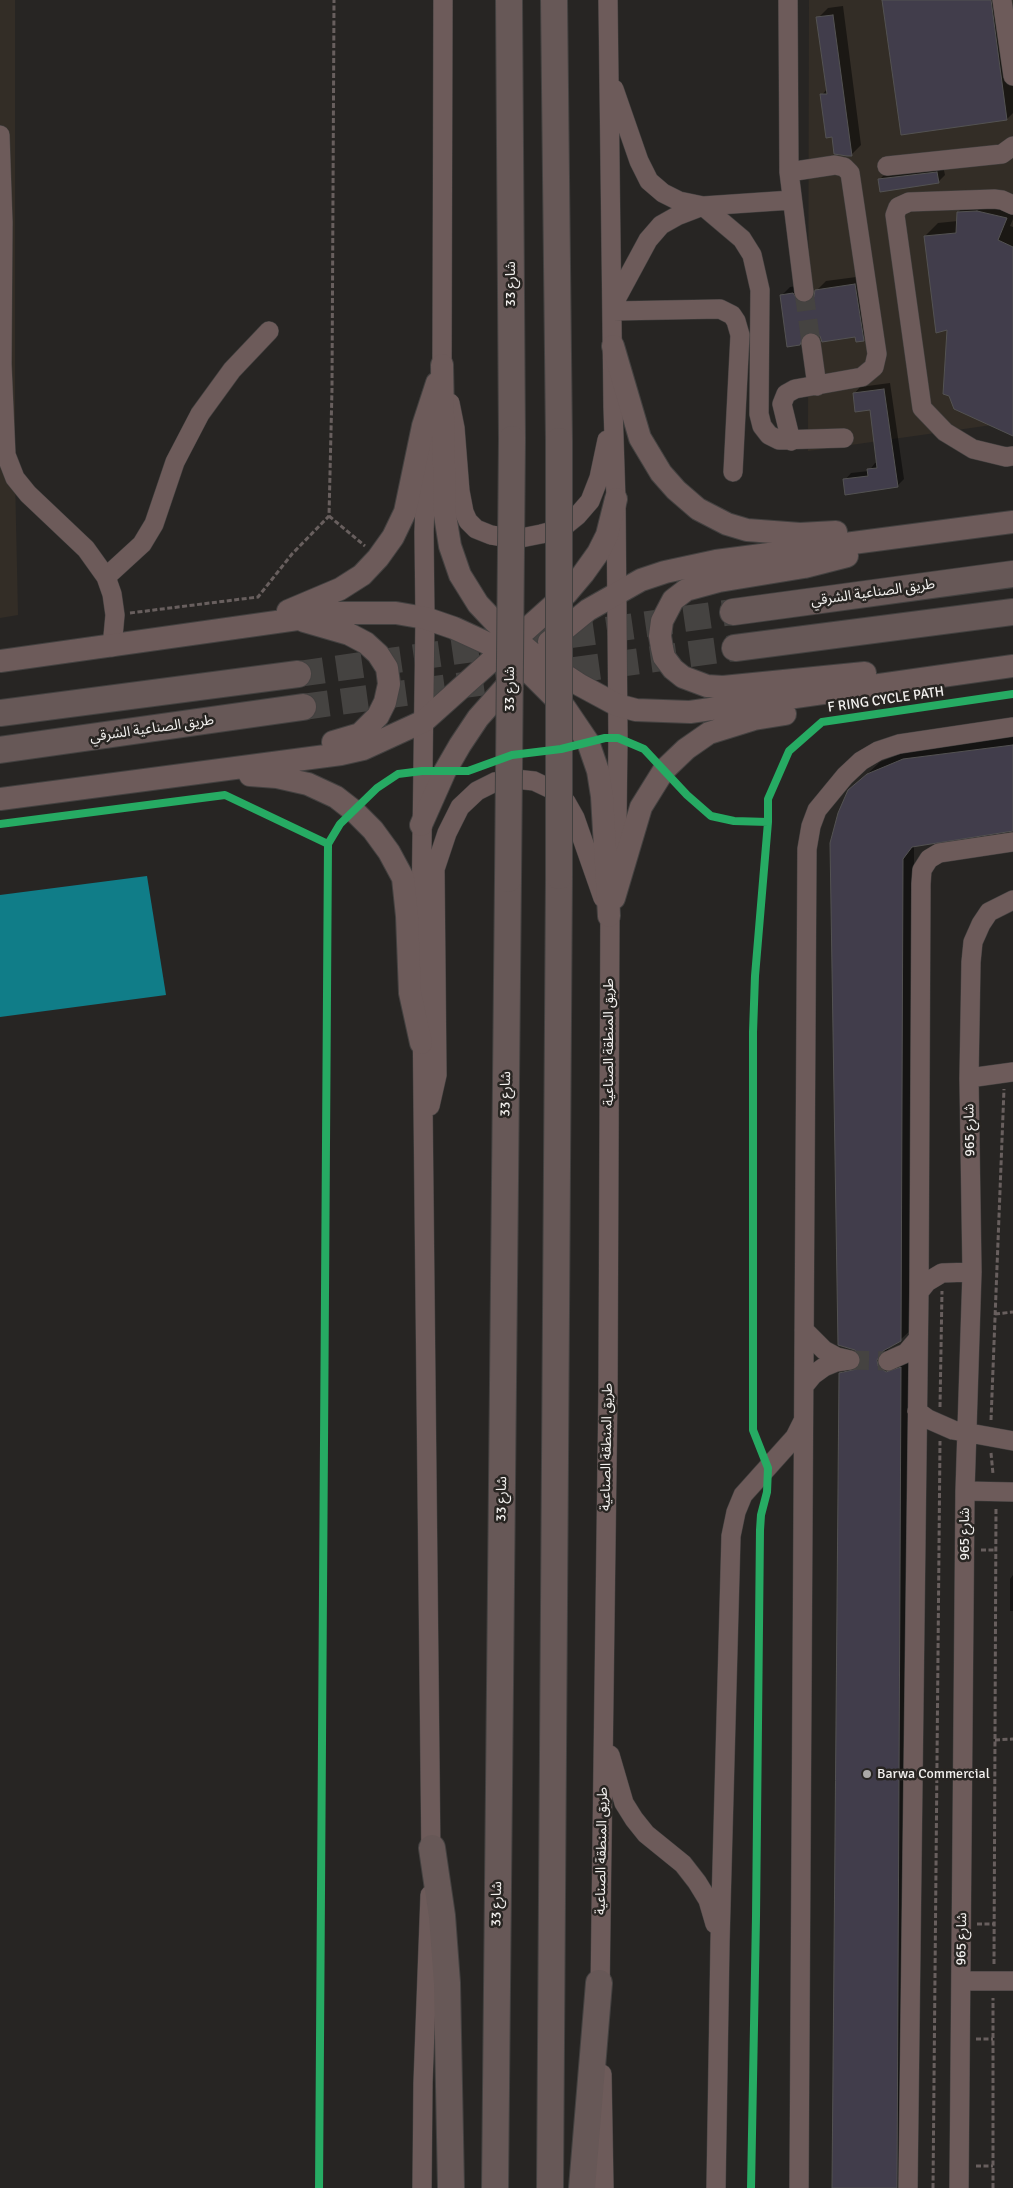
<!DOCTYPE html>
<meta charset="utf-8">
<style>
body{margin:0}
canvas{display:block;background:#272523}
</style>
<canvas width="1013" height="2188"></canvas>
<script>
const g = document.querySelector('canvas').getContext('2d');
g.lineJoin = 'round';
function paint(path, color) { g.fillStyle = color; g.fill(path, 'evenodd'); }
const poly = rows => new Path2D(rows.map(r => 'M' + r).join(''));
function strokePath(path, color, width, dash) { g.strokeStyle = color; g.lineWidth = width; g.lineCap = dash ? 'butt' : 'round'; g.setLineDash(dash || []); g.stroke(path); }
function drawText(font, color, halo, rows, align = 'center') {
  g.font = font + ' Signika,"Noto Sans Arabic",sans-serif'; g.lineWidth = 5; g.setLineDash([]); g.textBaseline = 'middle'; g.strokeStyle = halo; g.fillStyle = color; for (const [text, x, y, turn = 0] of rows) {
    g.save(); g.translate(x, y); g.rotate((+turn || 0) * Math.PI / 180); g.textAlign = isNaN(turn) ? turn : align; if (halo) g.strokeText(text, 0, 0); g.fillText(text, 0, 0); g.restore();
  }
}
paint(poly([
 [0,0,15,0,15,478,18,615,0,618],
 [809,0,1013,0,1013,422,808,451]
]), '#332d26');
paint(poly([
 [147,876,166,995,0,1017,0,895]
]), '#107d88');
paint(poly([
 [884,0,1006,0,1013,53,1013,113,1007,119],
 [843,6,861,145,852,154,833,135,822,95,827,89,818,18,828,8],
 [943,166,945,175,938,182,879,180,886,173],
 [972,199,1013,203,1013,219,1010,226,1013,227,1013,434,949,329,925,236,938,223,958,221,958,212],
 [864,276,872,330,863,339,856,336,820,335,810,331,799,344,781,296,790,287,802,285,808,293,816,294,816,291,826,281],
 [890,383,904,479,897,486,845,480,851,473,869,471,875,463,878,463,871,408,854,394,860,387],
 [1013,736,1013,830,914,846,913,1328,900,1340,888,1348,889,1354,912,1357,908,2188,834,2188,840,1374,852,1362,863,1359,862,779,880,762,915,748],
 [1013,1575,1013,1611,1010,1611,1010,1579]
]), '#0007');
const building = poly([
 [882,0,991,0,1007,120,901,135,882,0],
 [833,15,852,156,847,156,834,154,832,137,826,138,820,94,827,94,816,17,833,15],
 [937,172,939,183,880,192,878,179,937,172],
 [977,211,1007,218,998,240,1013,247,1013,436,954,409,949,396,943,394,947,330,936,333,924,236,956,233,957,212,977,211],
 [855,284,864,341,856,342,855,337,822,342,820,336,810,332,804,334,800,345,787,347,780,295,793,293,799,302,806,303,814,297,815,290,855,284],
 [884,389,898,487,845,495,843,479,868,476,867,469,877,468,870,410,855,412,853,393,884,389],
 [1013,745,1013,831,912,847,903,859,901,1341,883,1351,877,1360,878,1366,886,1372,901,1367,897,2188,832,2188,839,1373,857,1369,861,1359,855,1350,838,1345,830,843,838,813,848,790,867,774,903,759,1013,745]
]);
paint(building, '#413d4b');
strokePath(building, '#535252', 1);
strokePath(poly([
 [804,292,811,343],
 [850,1360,888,1361]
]), '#454341', 19, [19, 9]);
strokePath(poly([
 [298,674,733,612],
 [303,707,735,648]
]), '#454341', 26, [26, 13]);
const minor = poly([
 [608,0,613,407,616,499,618,738,617,822,614,860],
 [788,0,789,172,804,292],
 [1002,0,1013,76],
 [614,89,639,161,649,181,663,193,679,201,703,206,742,239,752,255,760,290,759,414,762,426,769,435,779,440,844,438],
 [0,135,3,222,2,364,6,455,15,478,28,494,86,549,106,577,112,594,115,615,112,647],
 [887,166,1002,154,1013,146],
 [789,172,835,165,844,167,850,173,877,354,874,367,862,377,795,389,786,394,782,404,791,441],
 [1013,205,1002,200,994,199,909,202,898,207,895,215,922,408,945,432,973,449,1006,457,1013,456],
 [614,303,648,240,661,225,677,216,703,206,792,200],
 [613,311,720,309,732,315,736,321,740,335,733,472],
 [811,343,817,386],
 [440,379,442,365,443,0],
 [450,403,455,428,460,491,464,512,468,521,476,529,491,535,516,539,541,534,561,529,577,516,590,501,599,478,607,440],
 [106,577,142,544,154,524,175,462,200,414,232,370,269,331],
 [969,1078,1013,1072],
 [430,1106,437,1075,435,869,447,833,460,807,477,791,495,782,515,779,534,781,553,790,566,802,575,818,603,898],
 [919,1292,927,1282,942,1273,972,1272],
 [804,1330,824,1350,837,1357,850,1360],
 [888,1361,906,1353,918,1339],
 [804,1386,813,1375,824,1367,836,1362,850,1360],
 [917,1411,928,1419,953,1430,1013,1441],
 [965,1491,1013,1492],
 [610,1755,624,1803,634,1819,646,1834,683,1864,697,1882,708,1900,715,1924],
 [431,1860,421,914,425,618,424,532,426,476,435,418],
 [961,1981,1013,1981],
 [600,1994,608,1390,610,902],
 [602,2074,604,2188],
 [422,2188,423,2083,430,1895],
 [716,2188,720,1942,731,1536,736,1512,743,1495,795,1437,803,1421],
 [799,2188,807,849,811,826,817,810,845,776,861,761,878,751,899,744,1013,727],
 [908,2188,919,1292,921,884,922,870,929,859,939,853,1013,842],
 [959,2188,965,1491,972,1272,969,1078,971,962,973,942,981,924,989,912,1013,900]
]);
const major = poly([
 [613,346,640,438,661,473,676,490,698,509,727,524,747,530,800,534,836,532],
 [442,365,445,515,450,546,460,575,478,604,494,621,534,655,580,685,617,705,636,710,690,712,1013,666],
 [847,556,804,567,719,581,686,590,673,600,662,621,660,636,662,648,664,657,673,669,683,677,707,686,723,687,865,673],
 [288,611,340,589,362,575,378,558,393,537,405,512,423,426,437,383],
 [304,621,349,634,366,643,378,654,387,668,389,684,385,702,378,716,360,734,333,742],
 [549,642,588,610,641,580,665,572,716,561,1013,522],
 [0,661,340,613,396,613,425,618,454,628,502,650,524,667,565,708,588,742,598,771,602,796,609,916],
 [250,775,277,777,308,784,336,797,354,811,373,830,389,852,403,878,407,916,410,993,421,1043],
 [0,799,341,754,363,749,424,721,567,593,583,574,598,553,607,535,616,499],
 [421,825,445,771,460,745,478,718,518,673],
 [614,898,641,807,664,770,686,749,709,733,754,719,785,714]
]);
const highway = poly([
 [509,0,512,439],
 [554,0,559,441],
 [733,612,1013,574],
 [735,648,1013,612],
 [0,713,298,674],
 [0,750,303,707],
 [432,1848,442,1916,447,1983,451,2188],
 [495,2188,508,879],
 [550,2188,559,876],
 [582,2188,599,1983]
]);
strokePath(minor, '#434140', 20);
strokePath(major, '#434140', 24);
strokePath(highway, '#434140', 28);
strokePath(poly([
 [329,516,365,546],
 [130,613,258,597,292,554,329,516,332,389,334,0],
 [995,1314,1013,1312],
 [940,1407,942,1291],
 [991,1420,1004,1089],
 [991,1453,993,1474],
 [981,1550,996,1550],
 [995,1740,1013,1739],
 [977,1924,994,1924],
 [994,1964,996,1508],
 [976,2039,993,2039],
 [976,2166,993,2166],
 [933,2188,940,1441],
 [993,2188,993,1998]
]), '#685f5e', 3, [5, 2.5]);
strokePath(minor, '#6d5b5a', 19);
strokePath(major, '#6d5b5a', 22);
strokePath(highway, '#675857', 26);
const highwayBridge = poly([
 [559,876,559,441],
 [508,879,512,439]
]);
strokePath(highwayBridge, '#434140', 28, []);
strokePath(highwayBridge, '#675857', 26);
strokePath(poly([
 [768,822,768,799,789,751,822,722,1013,694],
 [0,824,225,795,328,844,340,824,377,788,398,774,422,771,468,771,512,755,561,749,605,738,618,738,644,749,687,795,711,816,734,821,768,822,755,976,753,1032,753,1430,768,1468,767,1492,761,1515,760,1530,756,1917,751,2188],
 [319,2188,328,844]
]), '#26ab63', 8);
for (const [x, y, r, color] of [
 [867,1774,5,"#aba9a7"]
]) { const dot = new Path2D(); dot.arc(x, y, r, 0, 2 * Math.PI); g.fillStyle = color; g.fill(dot); strokePath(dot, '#282522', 2); }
drawText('14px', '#f2f0ee', '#282522', [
 ["شارع 33",511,284,-90],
 ["طريق الصناعية الشرقي",873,593,-8],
 ["شارع 33",510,689,-90],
 ["F RING CYCLE PATH",886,700,-8],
 ["طريق الصناعية الشرقي",152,729,-8],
 ["طريق المنطقة الصناعية",609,1042,-90],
 ["شارع 33",506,1094,-89],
 ["شارع 965",970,1130,-91],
 ["طريق المنطقة الصناعية",607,1447,-89],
 ["شارع 33",502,1499,-89],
 ["شارع 965",965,1534,-90],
 ["طريق المنطقة الصناعية",602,1851,-89],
 ["شارع 33",497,1904,-89],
 ["شارع 965",962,1939,-89]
]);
drawText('14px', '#f2f0ee', '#282522', [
 ["Barwa Commercial",877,1774]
], 'left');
</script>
